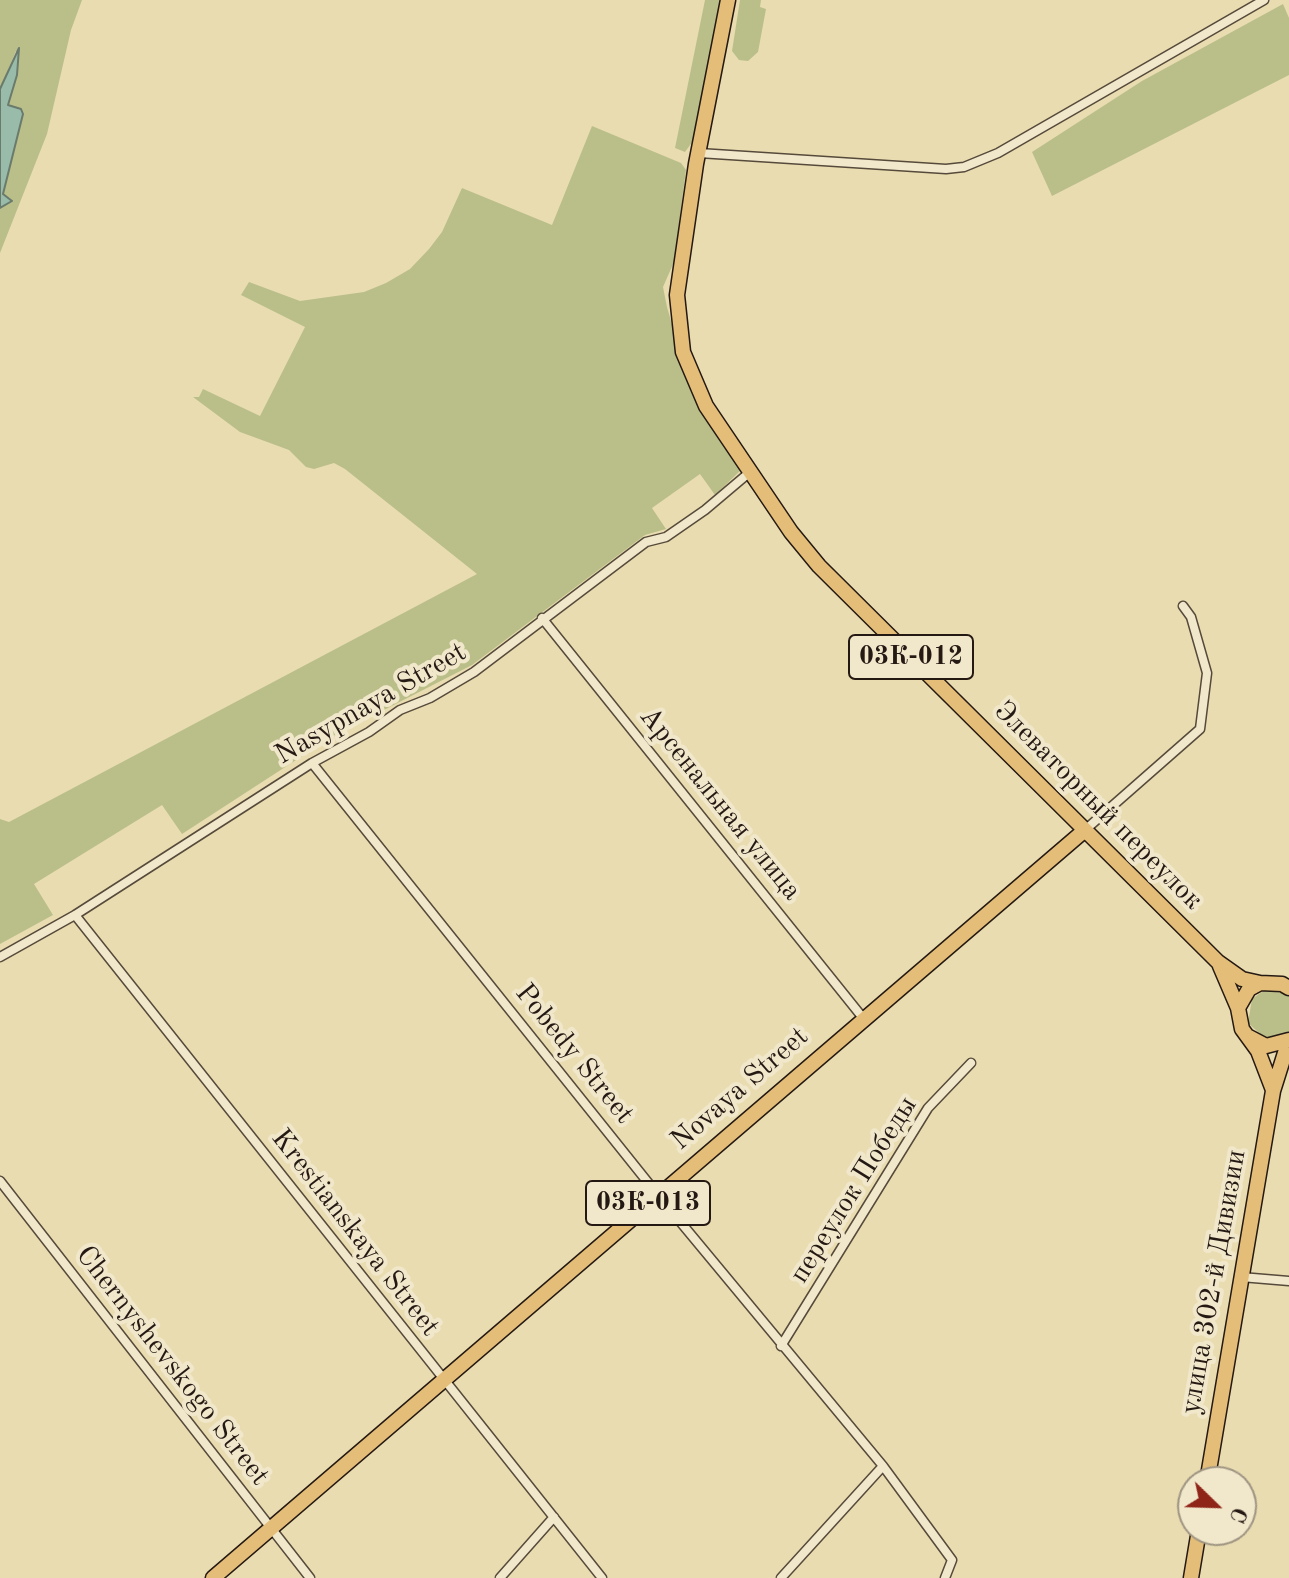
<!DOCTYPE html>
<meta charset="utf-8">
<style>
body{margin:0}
#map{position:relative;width:1289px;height:1578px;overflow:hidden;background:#e9dcb1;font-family:"Old Standard TT",serif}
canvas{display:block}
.north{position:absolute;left:1177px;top:1466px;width:80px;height:80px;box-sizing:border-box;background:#f1e8cc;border:2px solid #9f9582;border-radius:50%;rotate:113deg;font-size:22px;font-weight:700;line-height:32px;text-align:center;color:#251913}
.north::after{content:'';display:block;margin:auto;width:28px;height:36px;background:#8f2418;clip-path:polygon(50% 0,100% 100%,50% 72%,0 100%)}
</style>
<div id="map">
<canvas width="1289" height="1578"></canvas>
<div class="north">С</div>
</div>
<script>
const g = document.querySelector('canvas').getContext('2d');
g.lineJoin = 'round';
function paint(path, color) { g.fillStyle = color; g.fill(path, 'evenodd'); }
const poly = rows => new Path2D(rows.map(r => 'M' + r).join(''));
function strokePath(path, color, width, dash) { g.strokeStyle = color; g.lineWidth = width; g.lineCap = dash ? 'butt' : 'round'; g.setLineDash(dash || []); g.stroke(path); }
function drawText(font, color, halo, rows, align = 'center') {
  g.font = font + ' "Old Standard TT",serif'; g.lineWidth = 8; g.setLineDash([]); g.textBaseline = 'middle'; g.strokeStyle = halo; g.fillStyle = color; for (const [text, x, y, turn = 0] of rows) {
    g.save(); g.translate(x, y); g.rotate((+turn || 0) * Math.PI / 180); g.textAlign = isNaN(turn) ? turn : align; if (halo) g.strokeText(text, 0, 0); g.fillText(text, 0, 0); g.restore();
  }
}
paint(poly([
 [0,0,82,0,71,30,47,134,0,253,0,208,12,201,3,194,23,114,21,109,8,105,17,75,16,51,0,89],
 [705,0,720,0,693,141,685,152,675,148],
 [740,0,761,0,760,7,766,9,758,52,748,61,739,60,732,51],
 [1283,4,1289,18,1289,75,1052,196,1032,152,1142,81],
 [592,126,681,163,686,170,674,262,663,287,667,307,690,388,741,470,715,495,700,474,652,508,666,529,645,535,472,665,333,736,182,834,162,805,34,884,53,915,0,944,0,819,9,822,477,574,345,469,334,463,314,469,306,467,289,450,240,432,193,397,199,397,203,389,260,416,305,327,241,295,249,282,300,301,364,292,386,283,410,269,429,249,442,232,462,188,552,225],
 [1266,989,1289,995,1289,1033,1282,1038,1266,1039,1248,1023,1252,999]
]), '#babf89');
const water = poly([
 [19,48,17,75,8,105,21,109,23,114,3,194,12,201,0,208,0,89,19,48]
]);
paint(water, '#98bca9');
strokePath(water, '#6a7b6d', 2);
const street = poly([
 [699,153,946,169,964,167,998,153,1264,0],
 [542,618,863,1018],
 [312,763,658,1195,883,1466,952,1560,945,1578],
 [1085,830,1200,729,1207,673,1191,617,1183,606],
 [75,915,602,1578],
 [0,957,75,915,312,763,369,732,400,710,430,698,474,672,646,542,666,537,705,510,750,472],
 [0,1181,310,1578],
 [1241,1277,1289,1281],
 [781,1346,928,1108,971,1063],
 [500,1578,554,1517],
 [781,1578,883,1466]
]);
const primary = poly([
 [728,0,696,164,677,295,683,352,706,406,791,532,819,566,1218,962,1242,979,1260,983],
 [1220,966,1238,1008],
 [1249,1037,1266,1046,1289,1040],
 [1273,1090,1258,1051,1242,1029,1238,1008,1249,989,1260,983,1282,984,1289,988],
 [1207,1482,1273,1091,1289,1040],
 [213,1578,1085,830],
 [1191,1578,1199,1530]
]);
strokePath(street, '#564a3a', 11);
strokePath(primary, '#251913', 17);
strokePath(street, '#f1e8cc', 8);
strokePath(primary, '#e4be78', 14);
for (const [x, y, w] of [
 [911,657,124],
 [648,1203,124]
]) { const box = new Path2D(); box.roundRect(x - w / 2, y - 22, w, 44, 6); g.fillStyle = '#f1e8cc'; g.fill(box); strokePath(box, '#251913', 2); }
drawText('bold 26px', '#251913', null, [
 ["03К-012",911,657],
 ["03К-013",648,1203]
]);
drawText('28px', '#251913', '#f1e8cc', [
 ["Nasypnaya Street",371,704,-30],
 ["Арсенальная улица",720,804,51],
 ["Элеваторный переулок",1098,806,45],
 ["Pobedy Street",574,1054,51],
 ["Novaya Street",740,1089,-41],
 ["переулок Победы",854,1190,-58],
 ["Krestianskaya Street",355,1233,52],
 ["улица 302-й Дивизии",1214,1282,-80],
 ["Chernyshevskogo Street",172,1366,52]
]);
</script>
